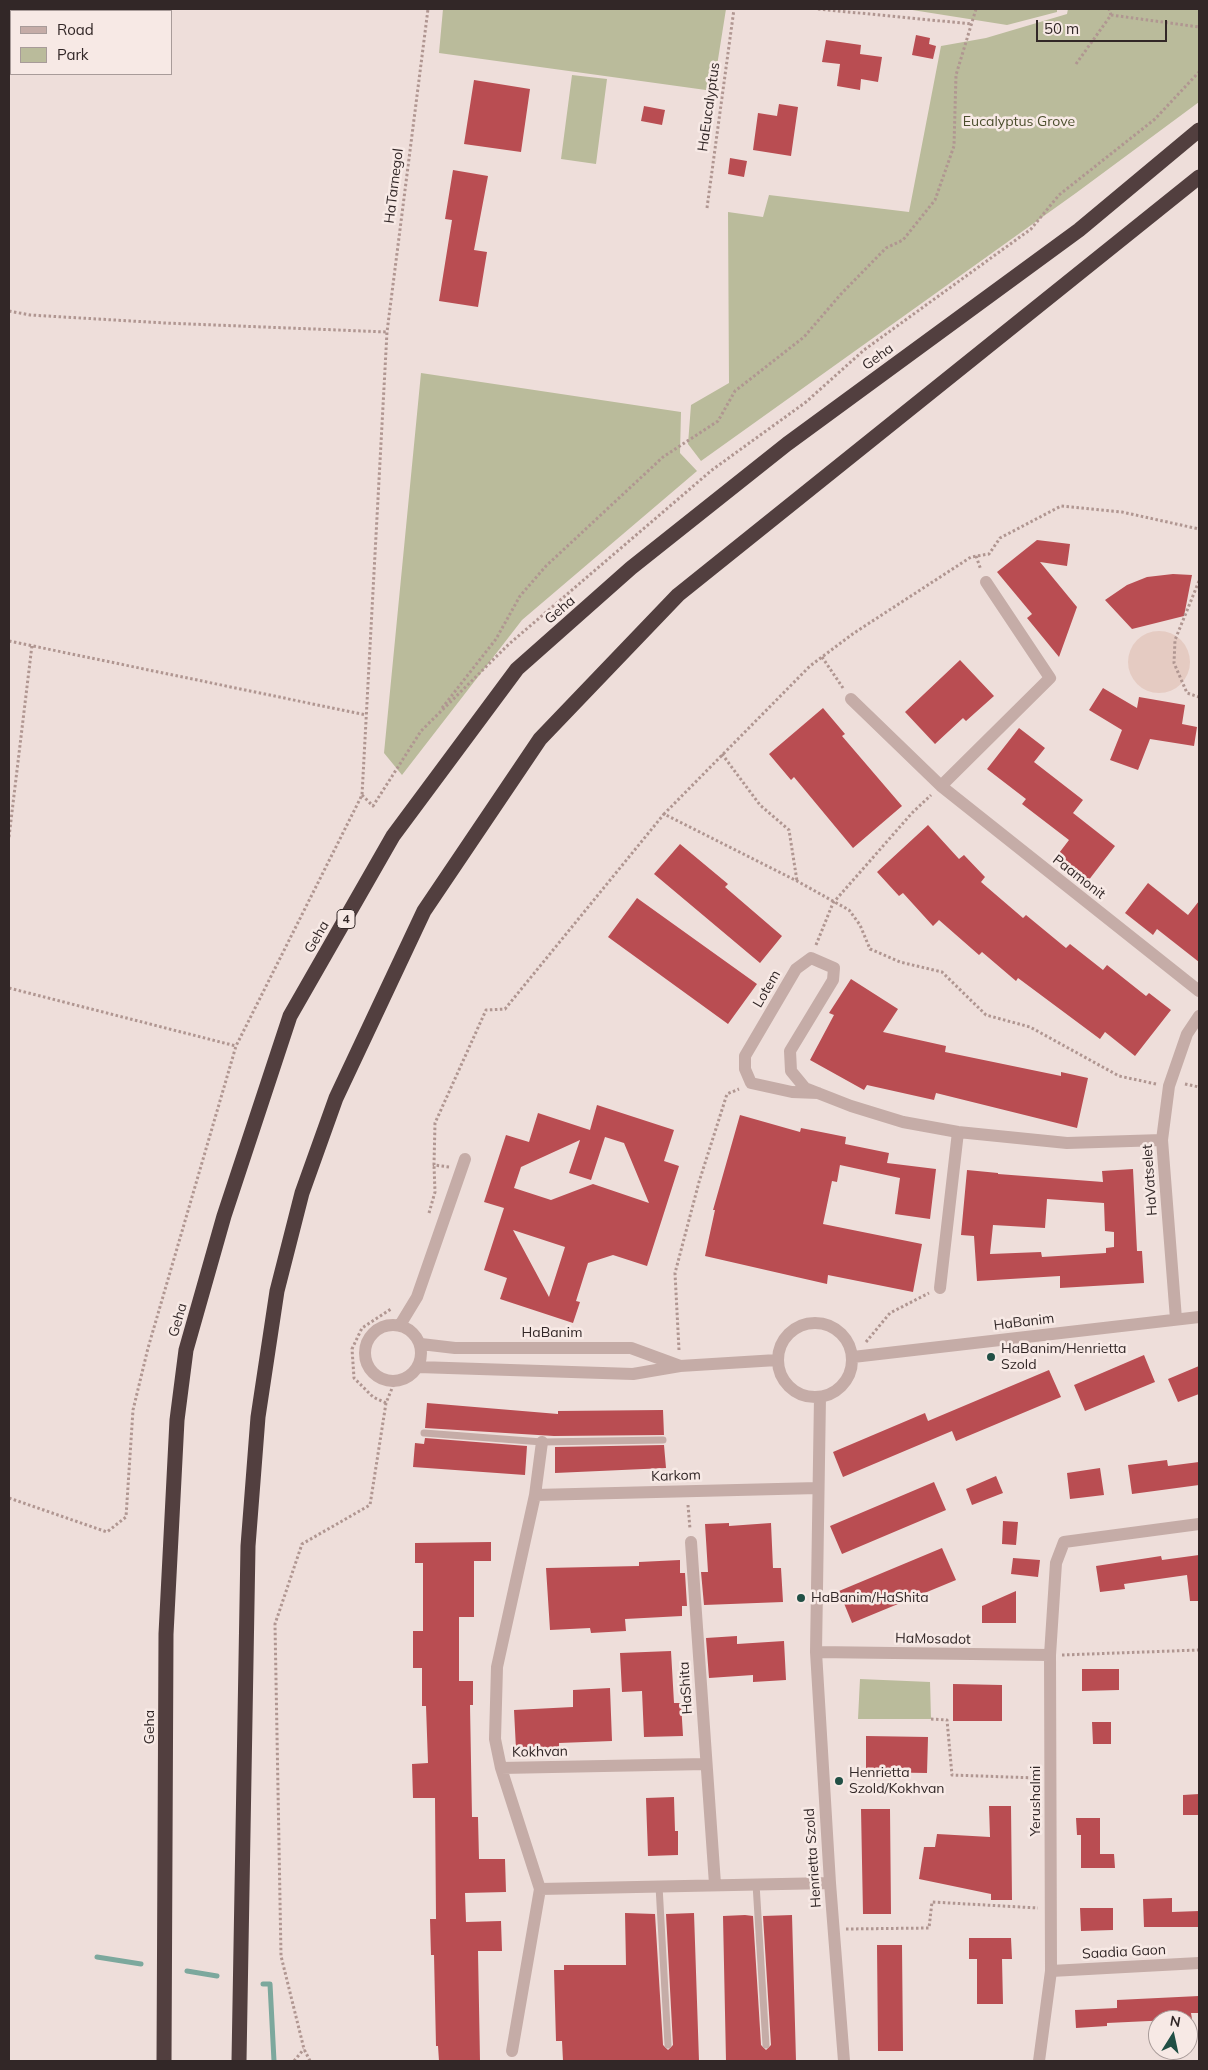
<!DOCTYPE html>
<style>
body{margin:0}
#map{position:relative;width:1208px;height:2070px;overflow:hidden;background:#eededa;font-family:Mulish,sans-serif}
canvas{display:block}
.frame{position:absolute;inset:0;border:10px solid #322727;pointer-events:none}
.legend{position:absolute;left:10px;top:10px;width:162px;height:65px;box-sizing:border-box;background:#f7e9e5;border:1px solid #a89b99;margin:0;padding:6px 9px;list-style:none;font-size:15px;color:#322727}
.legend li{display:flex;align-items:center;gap:10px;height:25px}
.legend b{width:25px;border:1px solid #a89b99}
.north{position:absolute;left:1148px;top:2010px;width:50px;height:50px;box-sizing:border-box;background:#f7e9e5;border:1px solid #a89b99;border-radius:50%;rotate:10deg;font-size:14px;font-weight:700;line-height:20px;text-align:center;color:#322727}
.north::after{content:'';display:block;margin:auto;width:18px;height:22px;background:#214f45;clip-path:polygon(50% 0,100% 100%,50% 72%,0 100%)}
.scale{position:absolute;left:1036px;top:20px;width:131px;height:22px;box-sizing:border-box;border:2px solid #322727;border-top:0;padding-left:6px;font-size:15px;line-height:18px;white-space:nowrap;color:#322727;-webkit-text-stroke:4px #f7e9e5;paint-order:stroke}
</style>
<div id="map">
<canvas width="1208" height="2070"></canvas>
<div class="frame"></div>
<ul class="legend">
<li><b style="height:6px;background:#c5aca7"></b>Road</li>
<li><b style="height:14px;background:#babb9b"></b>Park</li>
</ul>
<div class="north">N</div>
<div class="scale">50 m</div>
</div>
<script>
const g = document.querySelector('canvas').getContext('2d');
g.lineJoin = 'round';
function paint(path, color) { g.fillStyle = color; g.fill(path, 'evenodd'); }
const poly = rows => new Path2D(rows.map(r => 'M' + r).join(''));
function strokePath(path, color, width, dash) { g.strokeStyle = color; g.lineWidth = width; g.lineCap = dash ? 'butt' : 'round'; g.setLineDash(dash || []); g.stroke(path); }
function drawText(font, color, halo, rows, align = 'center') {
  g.font = font + ' Mulish,sans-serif'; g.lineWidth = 5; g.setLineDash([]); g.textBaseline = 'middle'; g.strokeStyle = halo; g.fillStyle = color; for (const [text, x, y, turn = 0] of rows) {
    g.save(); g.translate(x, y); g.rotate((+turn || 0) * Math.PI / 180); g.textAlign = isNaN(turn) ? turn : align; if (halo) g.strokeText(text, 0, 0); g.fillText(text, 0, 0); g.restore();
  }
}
paint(poly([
 [443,9,726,9,713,91,439,53],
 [906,9,1057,9,1057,12,1007,25],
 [1068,9,1199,9,1199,102,1076,193,701,461,688,444,691,405,729,383,728,212,763,217,769,195,909,212,941,46,986,38,1067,14],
 [572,75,607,79,596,164,561,159],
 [421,373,681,412,680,453,697,471,522,620,402,775,384,753],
 [860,1679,930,1682,931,1719,858,1719]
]), '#babb9b');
paint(poly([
 '1128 662a31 31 0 1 1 62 0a31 31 0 1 1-62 0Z'
]), '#e5cbc2');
strokePath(poly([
 [97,1957,141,1964],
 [187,1971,217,1976],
 [263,1984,270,1984,274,2061]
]), '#7ca89d', 5);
paint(poly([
 [916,35,930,38,929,44,936,46,933,59,912,55],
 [826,40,861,45,860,54,882,57,878,82,861,79,860,90,837,86,840,64,822,62],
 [474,80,530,89,521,152,464,144],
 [779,104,798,107,791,156,753,150,758,113,777,116],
 [644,106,665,110,662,125,641,121],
 [730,158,747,161,744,177,728,174],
 [453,170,488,176,474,250,487,252,478,307,439,301,452,220,445,219],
 [1037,540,1070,544,1067,566,1040,562,1077,607,1059,657,1027,618,1032,614,997,572],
 [1173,574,1192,575,1184,616,1132,629,1105,600,1127,585,1147,577],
 [960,660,994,696,966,721,963,718,935,744,905,712],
 [1103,688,1137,708,1139,697,1185,705,1182,724,1197,727,1194,746,1150,739,1138,770,1110,760,1122,730,1089,710],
 [823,708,845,734,842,736,902,806,853,848,794,777,791,780,769,754],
 [1019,728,1045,748,1034,762,1083,800,1073,813,1115,846,1088,881,1056,857,1069,840,1022,804,1026,799,987,769],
 [928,825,959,859,964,855,985,877,981,882,1023,918,1026,915,1066,948,1070,944,1103,970,1107,965,1146,996,1149,993,1171,1010,1135,1056,1105,1032,1100,1039,1018,978,1016,981,982,952,979,955,939,920,933,926,903,893,899,896,877,872],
 [680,844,728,884,725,887,782,936,760,963,654,874],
 [1148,883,1188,915,1199,901,1199,962,1157,929,1153,935,1125,913],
 [637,898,757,984,728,1024,608,937],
 [851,979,898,1009,883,1032,946,1046,945,1052,1061,1076,1061,1072,1088,1078,1077,1128,936,1093,934,1100,867,1085,864,1090,810,1060,834,1015,829,1013],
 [597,1105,674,1130,664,1161,679,1166,647,1266,613,1255,588,1263,576,1301,580,1302,573,1323,500,1299,507,1278,484,1270,504,1208,484,1202,506,1135,529,1142,538,1113,590,1130],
 [605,1137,624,1143,649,1203,593,1184,551,1200,514,1188,521,1167,580,1140,569,1173,591,1180],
 [513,1230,565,1247,549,1297],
 [740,1115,800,1132,801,1128,846,1137,845,1144,889,1153,887,1163,936,1169,930,1219,895,1214,900,1178,840,1165,837,1182,832,1181,823,1224,922,1244,913,1292,828,1275,827,1284,705,1256,715,1210,713,1210],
 [1133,1169,1137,1251,1142,1251,1144,1283,1060,1288,1060,1276,977,1281,974,1236,961,1235,967,1170,998,1173,998,1174,1103,1182,1102,1171],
 [1047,1199,1104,1203,1105,1231,1114,1232,1114,1247,1106,1248,1106,1253,1042,1257,1041,1252,990,1254,993,1225,1045,1228],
 [1144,1355,1155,1382,1085,1411,1074,1385],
 [1199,1366,1199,1394,1178,1402,1168,1379],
 [1049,1370,1061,1397,956,1441,952,1431,843,1477,833,1452,925,1413,928,1421],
 [427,1403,558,1414,558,1411,663,1410,664,1435,554,1436,425,1428],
 [425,1438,527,1446,525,1475,413,1467,415,1443,424,1444],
 [664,1445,666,1468,555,1473,555,1447],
 [1167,1460,1168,1466,1199,1462,1199,1485,1132,1494,1128,1465],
 [1100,1468,1104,1495,1070,1499,1067,1473],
 [996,1476,1003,1493,972,1505,966,1489],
 [934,1482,946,1510,842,1554,830,1526],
 [1003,1521,1018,1522,1016,1545,1002,1544],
 [729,1523,729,1526,771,1523,773,1568,781,1568,783,1602,704,1605,701,1572,708,1572,705,1524],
 [491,1542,491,1561,474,1561,474,1617,459,1617,459,1681,473,1681,473,1705,470,1705,472,1817,478,1817,479,1859,505,1859,506,1892,465,1893,466,1922,501,1921,502,1951,478,1951,480,2061,439,2061,438,2046,436,2046,434,1955,431,1955,430,1919,436,1919,435,1798,413,1798,412,1764,428,1763,426,1706,422,1706,422,1668,413,1668,413,1631,423,1631,423,1563,415,1563,415,1543],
 [942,1548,956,1580,852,1623,839,1591],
 [1199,1555,1199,1601,1190,1601,1187,1575,1124,1584,1125,1589,1100,1592,1096,1566,1161,1556,1162,1560],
 [1013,1558,1040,1560,1038,1577,1011,1574],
 [680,1560,680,1573,685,1573,687,1606,682,1606,682,1616,625,1619,626,1631,591,1633,590,1628,550,1630,546,1568,639,1566,639,1562],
 [1016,1591,1016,1623,982,1623,982,1606],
 [737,1636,737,1644,784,1641,786,1680,753,1682,753,1675,709,1678,706,1638],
 [671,1651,674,1703,681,1703,683,1736,644,1737,642,1691,622,1692,620,1653],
 [1082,1669,1119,1669,1119,1690,1082,1691],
 [953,1684,1002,1685,1002,1721,953,1721],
 [610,1688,612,1741,559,1743,559,1747,516,1749,514,1710,573,1707,573,1690],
 [1092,1722,1111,1722,1111,1744,1093,1744],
 [866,1736,928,1737,927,1773,866,1772],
 [1199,1794,1199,1815,1183,1815,1183,1795],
 [674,1797,675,1831,678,1831,678,1855,648,1856,646,1798],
 [989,1806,1011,1806,1012,1900,991,1900,991,1894,919,1879,924,1847,935,1847,937,1834,990,1837],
 [861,1809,890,1809,891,1914,863,1914],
 [1076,1818,1100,1818,1100,1854,1114,1854,1115,1868,1081,1868,1081,1835,1077,1835],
 [1172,1898,1172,1912,1199,1911,1199,1927,1144,1927,1143,1899],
 [1080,1908,1113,1908,1113,1930,1081,1931],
 [625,1913,655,1914,663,2045,668,2050,673,2045,666,1914,694,1913,699,2061,563,2061,562,2041,556,2041,554,1970,564,1970,564,1965,626,1965],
 [745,1915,753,1916,761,2045,766,2050,771,2045,763,1916,792,1915,796,2061,726,2061,723,1916],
 [969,1938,1011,1938,1012,1959,1002,1959,1003,2004,977,2004,977,1959,969,1959],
 [877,1945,902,1945,903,2051,878,2051],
 [1199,1996,1199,2013,1191,2013,1192,2019,1107,2023,1107,2026,1076,2028,1075,2010,1117,2008,1117,2000]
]), '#b94d52');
strokePath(poly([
 [818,9,972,24],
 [1111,15,1199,27],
 [1076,64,1111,15,1109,9],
 [707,208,734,9],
 [9,311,30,315,165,323,387,332],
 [976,556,981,570],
 [1199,581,1175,640,1174,663,1187,693,1199,697],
 [9,641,366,715],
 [822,657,843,688],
 [442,708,496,639,520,596,546,566,663,457,718,421,735,391,804,337,841,294,886,248,903,240,935,200,954,146,956,75,976,9],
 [722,754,760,805,789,830,797,881],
 [362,795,373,806,421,731,509,644,712,470,806,402,864,350,1031,229,1059,195,1155,119,1199,72],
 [9,837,32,645],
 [816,945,833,903,912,813,931,795],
 [9,988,236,1046],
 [1156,1084,1119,1076,1030,1027,986,1015,942,972,900,962,870,949,860,925,849,910,797,881,664,814,810,666,854,633,971,557,989,554,1000,538,1061,506,1122,512,1199,529],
 [1185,1084,1199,1087],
 [449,1167,434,1165,435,1123,486,1010,505,1009,664,814],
 [429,1213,435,1192,434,1165],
 [866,1342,890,1313,929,1293],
 [679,1350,675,1273,699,1182,727,1094,739,1089],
 [386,1403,373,1397,354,1378,352,1349,362,1328,391,1309],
 [9,1498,107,1532,126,1517,133,1410,148,1348,236,1046,362,795,387,332,428,9],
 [688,1505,690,1529],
 [1062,1655,1199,1650],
 [931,1719,947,1720,952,1775,1037,1778],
 [846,1929,929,1928,932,1902,1038,1908],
 [294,2061,304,2049],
 [310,2061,304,2049,281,1956,275,1624,302,1544,370,1505,386,1403,395,1381]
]), '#b09691', 3, [2.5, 2.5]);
strokePath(poly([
 [424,1433,542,1442,663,1440],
 [756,1884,766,2045],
 [659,1886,668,2045]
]), '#c5aca7', 7);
strokePath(poly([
 [851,699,941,786,1199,991],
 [941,786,1050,678,986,582],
 [818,1093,792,1092,751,1083,745,1069,745,1056,796,969,811,958,834,968,833,980,790,1051,791,1071,805,1088,851,1106,903,1122,958,1132,1067,1143,1162,1140],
 [940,1288,958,1132],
 [1176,1319,1162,1140,1169,1086,1187,1034,1199,1016],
 '778 1360a37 37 0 1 1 74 0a37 37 0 1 1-74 0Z',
 '365 1353a28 28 0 1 1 56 0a28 28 0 1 1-56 0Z',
 [400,1325,417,1297,465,1159],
 [421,1344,455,1348,631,1348,680,1366],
 [853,1357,1199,1317],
 [418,1367,633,1374,680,1366,777,1360],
 [820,1397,816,1652,830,1883,844,2061],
 [535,1495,542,1442],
 [691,1542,715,1884],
 [816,1652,1050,1655],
 [501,1768,495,1739,497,1667,535,1495,818,1488],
 [540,1889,830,1883],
 [1051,1971,1199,1963],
 [512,2051,540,1889,501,1768,706,1764],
 [1039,2061,1051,1971,1050,1655,1056,1563,1064,1542,1199,1524]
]), '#c5aca7', 12);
strokePath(poly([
 [164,2061,166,1634,177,1420,186,1350,224,1216,290,1016,393,836,517,669,631,568,787,444,1079,230,1199,130],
 [239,2061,248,1546,258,1417,277,1291,302,1193,336,1098,424,911,540,739,678,595,1199,177]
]), '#523f3f', 15);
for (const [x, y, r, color] of [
 [991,1357,5,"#214f45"],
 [801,1598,5,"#214f45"],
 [839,1781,5,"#214f45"]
]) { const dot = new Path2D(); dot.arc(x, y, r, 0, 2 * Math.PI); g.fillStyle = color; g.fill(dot); strokePath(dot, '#f7e9e5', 2); }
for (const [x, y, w] of [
 [346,919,18]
]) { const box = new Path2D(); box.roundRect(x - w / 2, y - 9.5, w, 19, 4); g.fillStyle = '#f7e9e5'; g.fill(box); strokePath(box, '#322727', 1); }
drawText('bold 12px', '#322727', null, [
 ["4",346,919]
]);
drawText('14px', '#322727', '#f7e9e5', [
 ["HaEucalyptus",709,107,-82],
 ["HaTarnegol",394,186,-83],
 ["Geha",878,357,-36],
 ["Geha",560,610,-41],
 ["Paamonit",1079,877,38],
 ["Geha",317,937,-60],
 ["Lotem",767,989,-60],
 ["HaVatselet",1150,1180,-94],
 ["Geha",178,1320,-74],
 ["HaBanim",1024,1322,-7],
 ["HaBanim",552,1333],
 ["Karkom",676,1476,-2],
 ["HaMosadot",933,1639,1],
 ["HaShita",686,1688,-94],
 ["Geha",150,1727,-90],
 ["Kokhvan",540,1752,-1],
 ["Yerushalmi",1036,1801,-90],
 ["Henrietta Szold",813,1858,-94],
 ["Saadia Gaon",1124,1952,-3]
]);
drawText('14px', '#4b4e2d', '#f7e9e5', [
 ["Eucalyptus Grove",1019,122]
]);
drawText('14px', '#322727', '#f7e9e5', [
 ["HaBanim/Henrietta",1001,1349],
 ["Szold",1001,1365],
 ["HaBanim/HaShita",811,1598],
 ["Henrietta",849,1773],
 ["Szold/Kokhvan",849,1789]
], 'left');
</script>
